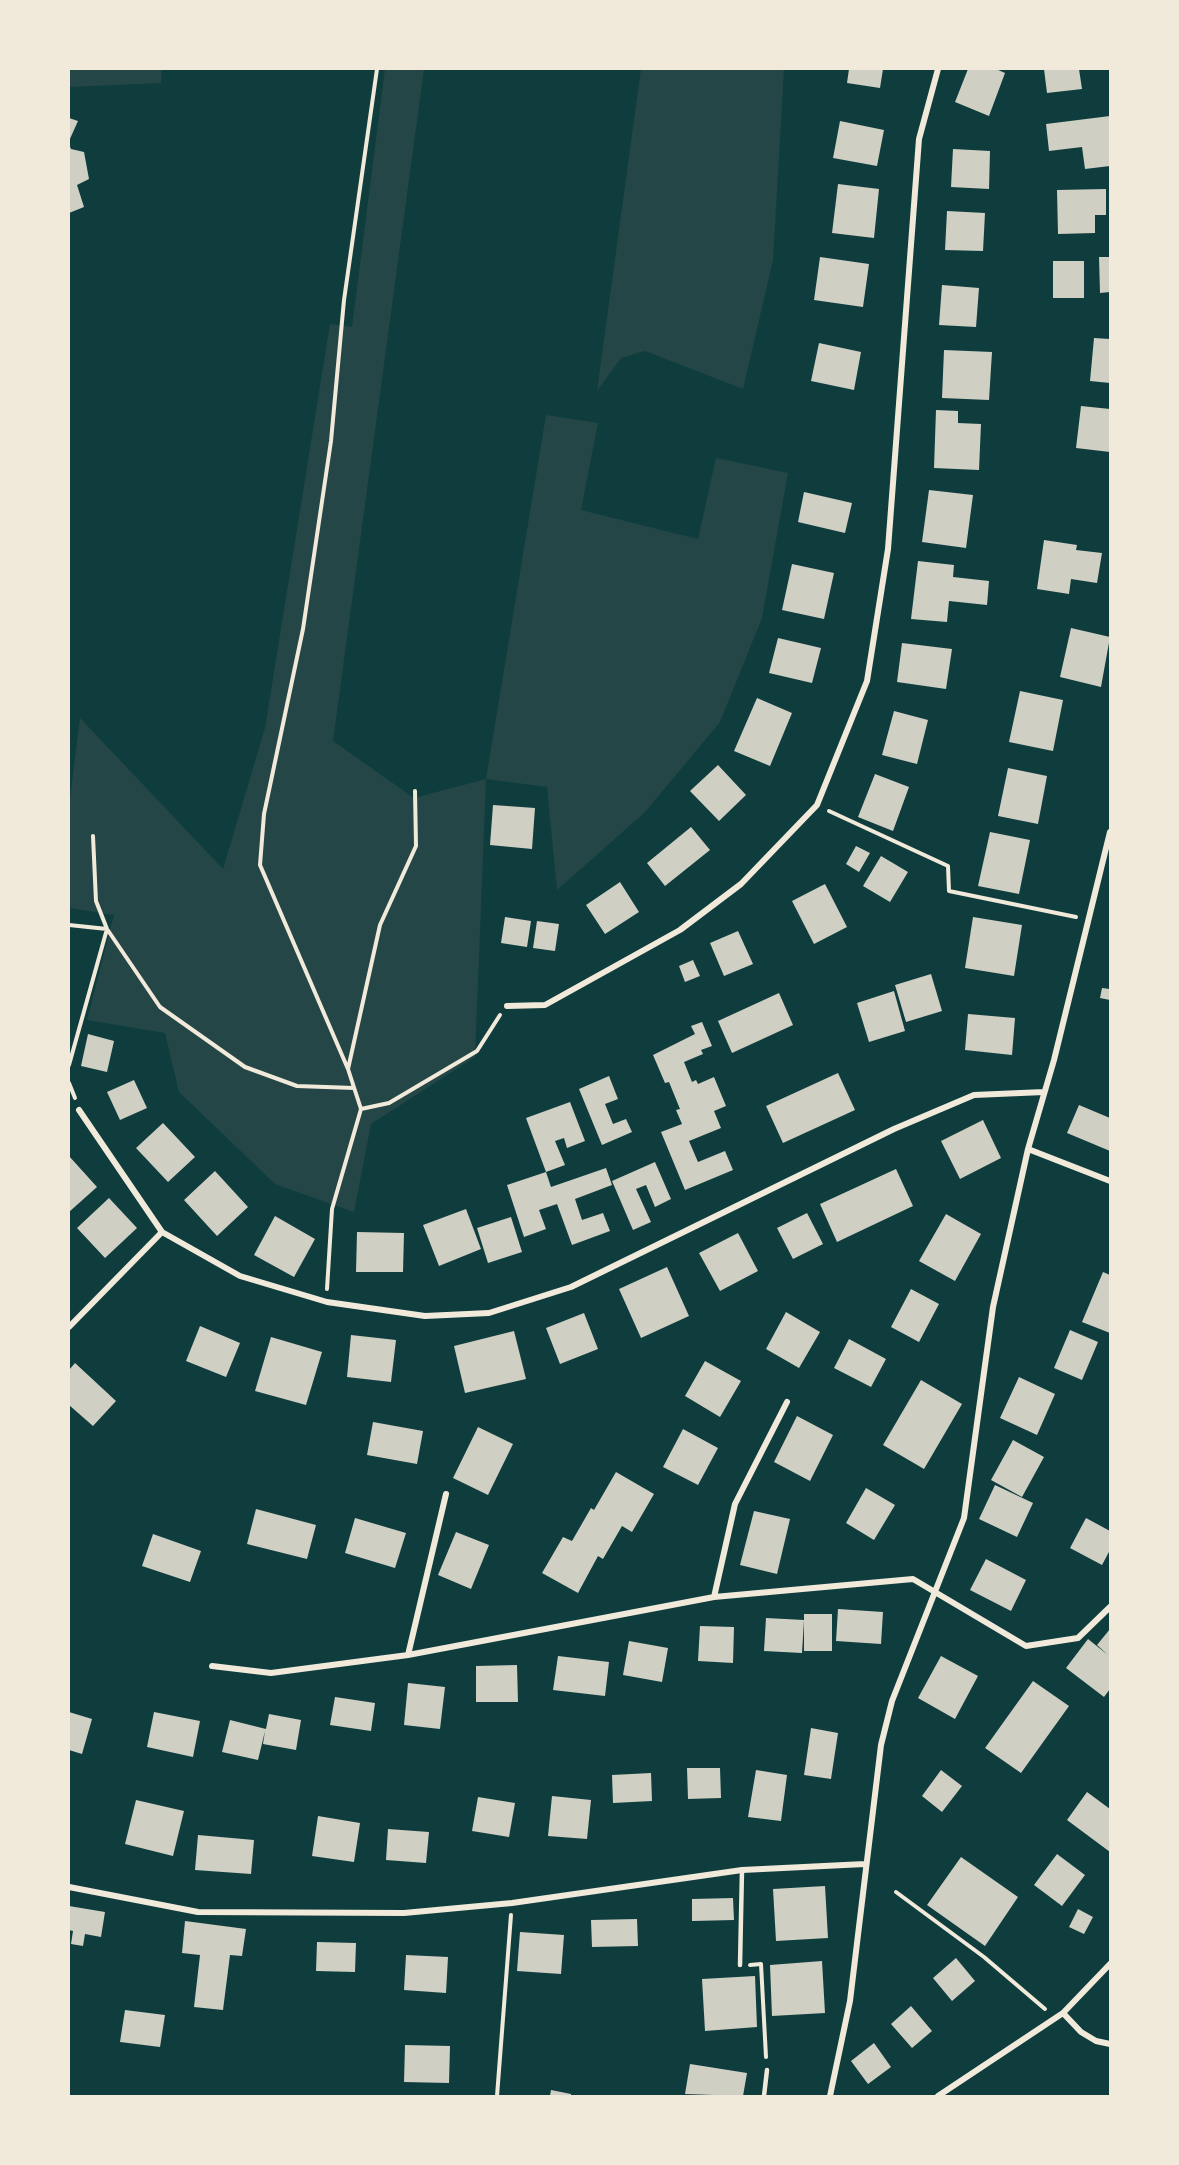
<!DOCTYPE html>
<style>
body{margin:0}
#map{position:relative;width:1179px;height:2165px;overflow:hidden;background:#0f3d3e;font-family:Roboto,sans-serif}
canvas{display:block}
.frame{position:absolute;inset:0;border:70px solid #f1e9da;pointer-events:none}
</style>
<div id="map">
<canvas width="1179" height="2165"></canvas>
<div class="frame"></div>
</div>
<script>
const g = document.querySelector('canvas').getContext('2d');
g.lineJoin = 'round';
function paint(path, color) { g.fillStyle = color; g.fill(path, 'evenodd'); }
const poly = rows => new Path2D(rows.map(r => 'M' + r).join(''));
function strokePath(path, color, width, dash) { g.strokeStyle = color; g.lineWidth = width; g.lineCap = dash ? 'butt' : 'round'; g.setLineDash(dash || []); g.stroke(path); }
paint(poly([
 [69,69,162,69,161,83,69,87],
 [385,69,424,69,333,741,414,798,486,779,546,415,598,423,581,510,698,539,716,458,788,473,762,618,720,722,645,812,557,890,547,787,486,779,475,1057,371,1124,354,1212,275,1184,179,1092,165,1033,87,1020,114,915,69,908,69,806,80,718,223,869,265,728,330,324,352,327],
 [641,69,784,69,773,260,743,389,645,351,621,358,597,391]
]), '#244646');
paint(poly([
 [849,69,883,69,880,88,847,83],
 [968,69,996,69,1005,73,989,116,955,102],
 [1044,69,1079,69,1082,89,1047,93],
 [1110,116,1110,166,1085,169,1082,147,1049,151,1046,124],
 [69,118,78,121,69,141],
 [840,121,884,130,877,166,833,158],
 [69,144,71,149,84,152,89,179,77,185,84,207,69,213],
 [953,149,990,151,989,189,951,187],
 [838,184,879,189,874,238,832,233],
 [1106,189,1106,215,1095,215,1095,233,1058,234,1057,190],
 [947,211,985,213,983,251,945,250],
 [820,257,869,264,863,307,814,300],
 [1099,257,1110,257,1110,292,1100,293],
 [1053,261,1084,261,1084,298,1053,298],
 [942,285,979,288,976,327,939,325],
 [1094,338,1110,339,1110,383,1090,381],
 [819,343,861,352,854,390,811,381],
 [944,350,992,352,989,400,942,398],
 [1081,406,1110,409,1110,452,1076,448],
 [936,410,958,411,958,423,981,424,979,470,934,468],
 [929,490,973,495,966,548,922,542],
 [804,492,852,503,845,533,798,522],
 [1044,540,1077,545,1076,550,1102,553,1097,583,1071,579,1069,594,1037,589],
 [918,561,954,565,953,577,989,581,987,605,949,601,947,622,911,619],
 [792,564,834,573,824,619,782,610],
 [1071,628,1110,637,1101,687,1060,677],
 [778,638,821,648,812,683,769,673],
 [902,643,952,649,946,689,897,682],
 [1020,691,1063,700,1053,751,1009,742],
 [757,698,792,713,770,766,734,751],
 [894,711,928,720,917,764,882,755],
 [718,765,746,795,719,821,690,791],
 [1008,768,1047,776,1038,824,998,816],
 [875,774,909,787,893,831,858,817],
 [493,805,535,808,532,849,490,845],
 [691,827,710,850,665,886,647,863],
 [990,832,1030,840,1019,894,978,886],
 [856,846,870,853,859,872,846,864],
 [881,856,908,872,890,902,863,886],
 [620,882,639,912,605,934,586,905],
 [825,884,847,927,814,944,792,901],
 [505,917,531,921,527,947,501,943],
 [973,917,1022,925,1014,976,965,968],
 [537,921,559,924,555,951,533,948],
 [738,931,753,964,724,976,710,943],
 [693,960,700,976,685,982,679,966],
 [931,974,942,1011,906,1022,895,985],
 [1102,988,1110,989,1110,1000,1100,998],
 [894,991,905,1031,869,1042,857,1003],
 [779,993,793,1025,732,1053,718,1021],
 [968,1014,1015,1018,1012,1055,965,1050],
 [702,1022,712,1046,701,1050,703,1054,684,1062,692,1082,696,1080,698,1084,714,1077,726,1106,714,1111,721,1128,689,1141,698,1162,725,1151,733,1170,685,1190,661,1132,682,1124,676,1110,680,1109,669,1082,665,1083,653,1055,695,1034,691,1026],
 [88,1034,114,1041,107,1072,81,1066],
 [838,1073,855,1110,783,1143,766,1106],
 [609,1076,618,1099,605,1104,613,1124,626,1119,632,1132,602,1145,579,1089],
 [134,1080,147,1108,120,1120,107,1092],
 [570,1102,585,1141,567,1148,564,1138,555,1141,565,1165,546,1172,551,1187,606,1168,612,1185,575,1199,582,1220,603,1213,610,1231,572,1245,557,1204,539,1210,546,1229,524,1237,507,1185,546,1172,526,1118],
 [1079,1105,1110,1118,1110,1151,1067,1133],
 [983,1120,1001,1158,960,1179,941,1141],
 [163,1123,195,1157,168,1182,136,1148],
 [69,1156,97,1187,69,1212],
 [655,1162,671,1199,655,1207,646,1185,636,1189,651,1222,633,1230,612,1181],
 [896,1169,913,1206,837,1242,820,1204],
 [215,1171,248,1207,217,1236,184,1200],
 [109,1198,137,1228,105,1258,77,1228],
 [466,1209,481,1249,439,1266,423,1225],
 [807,1213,823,1244,793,1259,777,1228],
 [946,1214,981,1234,955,1281,919,1261],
 [275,1216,315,1239,294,1277,254,1255],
 [511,1217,522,1252,488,1263,477,1228],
 [357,1232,404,1233,403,1272,356,1272],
 [738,1233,758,1271,720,1291,699,1253],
 [667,1267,689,1316,641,1338,619,1289],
 [1103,1272,1110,1275,1110,1333,1082,1322],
 [911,1289,939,1304,919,1342,891,1327],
 [786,1312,820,1332,799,1368,766,1349],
 [584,1313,598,1349,560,1364,546,1328],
 [200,1326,240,1343,226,1377,186,1361],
 [1070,1330,1098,1342,1082,1380,1054,1368],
 [514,1331,526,1379,465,1393,454,1346],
 [351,1335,396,1340,391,1382,347,1377],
 [271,1337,322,1352,306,1405,255,1391],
 [849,1339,886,1359,871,1387,834,1368],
 [705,1361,741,1381,720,1417,685,1396],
 [75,1363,116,1401,93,1426,69,1405,69,1370],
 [1019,1377,1055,1394,1037,1435,1000,1418],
 [921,1380,962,1404,924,1469,883,1445],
 [797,1416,833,1435,810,1481,774,1462],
 [373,1422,423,1431,417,1464,367,1455],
 [478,1427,513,1444,488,1495,453,1478],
 [683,1429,718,1448,698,1485,663,1467],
 [1013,1440,1044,1457,1022,1497,991,1480],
 [616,1472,654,1494,632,1532,622,1526,603,1559,598,1556,578,1593,542,1573,563,1537,572,1541,591,1508,594,1510],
 [995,1485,1033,1503,1017,1537,979,1519],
 [866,1488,895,1505,874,1540,846,1523],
 [256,1509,316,1525,307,1559,247,1544],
 [754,1511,790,1519,777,1574,740,1565],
 [355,1518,406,1533,395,1568,345,1553],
 [1086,1518,1110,1531,1110,1550,1102,1565,1070,1548],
 [456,1532,489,1545,471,1589,438,1575],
 [153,1534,201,1551,190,1582,142,1566],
 [986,1559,1026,1580,1011,1611,970,1590],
 [838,1609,883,1612,881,1644,836,1641],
 [804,1614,832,1614,832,1651,804,1651],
 [766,1618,804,1620,802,1653,764,1651],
 [700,1626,734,1627,733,1663,698,1661],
 [1110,1629,1110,1689,1104,1697,1066,1668,1088,1639,1108,1655,1097,1645],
 [629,1641,668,1648,662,1682,623,1675],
 [558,1656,609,1662,605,1696,553,1690],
 [941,1656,978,1676,955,1719,918,1698],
 [517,1665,518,1702,476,1702,476,1666],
 [1033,1681,1069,1706,1021,1773,985,1748],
 [408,1683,445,1687,440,1729,404,1725],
 [335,1697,375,1703,371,1731,330,1725],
 [69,1712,92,1719,82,1754,69,1750],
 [154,1712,200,1721,193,1757,147,1747],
 [269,1714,301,1720,296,1750,263,1744,265,1731,258,1760,222,1752,230,1720,266,1729],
 [811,1728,838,1733,831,1779,804,1775],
 [687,1768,720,1768,721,1798,688,1799],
 [756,1770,787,1775,781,1821,748,1817],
 [941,1770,962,1786,942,1812,922,1796],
 [651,1773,652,1801,613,1803,612,1775],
 [1087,1792,1110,1809,1110,1852,1067,1820],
 [552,1796,591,1800,587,1839,548,1836],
 [478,1797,515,1803,509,1837,472,1831],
 [136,1800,184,1811,173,1856,125,1844],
 [318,1816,360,1823,354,1862,312,1856],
 [388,1829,429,1832,426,1863,386,1860],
 [198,1835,254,1840,251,1874,195,1870],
 [1057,1854,1085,1875,1062,1906,1034,1885],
 [961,1857,1018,1897,985,1946,927,1905],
 [825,1886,828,1938,776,1941,773,1889],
 [733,1898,734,1920,692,1921,692,1899],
 [69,1906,105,1912,101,1937,85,1934,83,1946,71,1944,73,1931,69,1930],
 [1078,1909,1093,1917,1084,1934,1069,1927],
 [637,1919,638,1946,592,1947,591,1920],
 [185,1921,246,1929,242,1956,230,1955,223,2010,194,2007,200,1955,182,1953],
 [520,1932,564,1935,561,1974,517,1971],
 [317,1942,356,1943,355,1972,316,1971],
 [406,1955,448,1957,446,1993,404,1990],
 [956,1958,975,1981,952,2001,933,1978],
 [822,1961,825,2013,772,2016,770,1965],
 [755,1976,757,2027,705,2031,702,1979],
 [911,2006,932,2031,912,2048,891,2024],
 [125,2010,165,2015,160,2047,120,2042],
 [874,2043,891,2067,868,2084,851,2061],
 [405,2045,450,2046,449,2083,404,2082],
 [690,2064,747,2073,743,2096,685,2094],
 [551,2090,571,2094,571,2096,550,2096]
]), '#cfcfc3');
strokePath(poly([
 [829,811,948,866,949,891,1076,917],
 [93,836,96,901,107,929,160,1007,245,1067,297,1086,354,1088],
 [69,925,107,929],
 [69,1065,107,929],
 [348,1069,260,865,264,814,303,629,331,441,344,300,377,69],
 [69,1083,75,1098],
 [361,1109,389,1103,477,1051,500,1015],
 [327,1289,332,1209,361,1109,348,1069,380,925,416,846,415,791],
 [896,1892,984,1957,1045,2009],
 [750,1965,761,1964,766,2057],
 [497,2096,511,1915]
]), '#f1e9da', 4);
strokePath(poly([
 [740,1965,742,1870],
 [764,2096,767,2070]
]), '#f1e9da', 4.5);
strokePath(poly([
 [507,1006,545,1005,680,930,741,884,817,805,867,681,888,549,919,139,938,69],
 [79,1110,162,1232,240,1276,327,1302,425,1316,489,1313,571,1287,894,1129,974,1095,1044,1092],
 [1028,1149,1110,1181],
 [69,1327,162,1232],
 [714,1597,735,1504,787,1402],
 [408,1655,446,1494],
 [212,1666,271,1673,408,1655,714,1597,913,1579,1026,1646,1078,1638,1110,1607],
 [69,1887,198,1912,404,1913,512,1903,742,1870,865,1864],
 [1063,2013,1081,2032,1096,2041,1110,2044],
 [830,2096,850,2001,881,1745,892,1701,964,1518,993,1307,1028,1149,1054,1060,1110,832],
 [938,2096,1063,2013,1110,1964]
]), '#f1e9da', 6);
</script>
